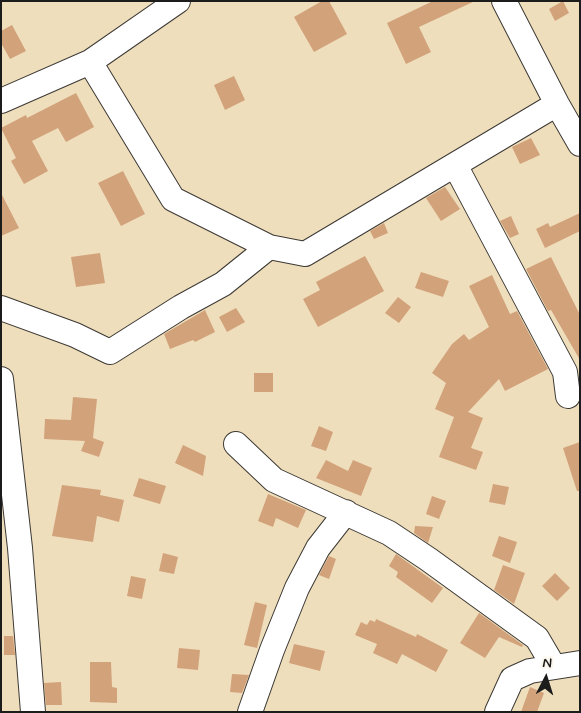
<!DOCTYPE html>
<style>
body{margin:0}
#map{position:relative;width:581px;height:713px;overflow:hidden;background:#efdebc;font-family:Mynerve,sans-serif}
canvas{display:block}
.frame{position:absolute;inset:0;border:2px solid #1c1c1c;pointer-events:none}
.north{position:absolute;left:521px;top:653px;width:50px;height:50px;-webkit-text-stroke:4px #fbf7ec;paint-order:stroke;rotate:5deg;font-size:14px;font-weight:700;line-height:20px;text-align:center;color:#1c1c1c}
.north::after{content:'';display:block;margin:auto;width:18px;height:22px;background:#1c1c1c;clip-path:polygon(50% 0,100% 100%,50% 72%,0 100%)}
</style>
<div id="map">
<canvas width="581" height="713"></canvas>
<div class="frame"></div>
<div class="north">N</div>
</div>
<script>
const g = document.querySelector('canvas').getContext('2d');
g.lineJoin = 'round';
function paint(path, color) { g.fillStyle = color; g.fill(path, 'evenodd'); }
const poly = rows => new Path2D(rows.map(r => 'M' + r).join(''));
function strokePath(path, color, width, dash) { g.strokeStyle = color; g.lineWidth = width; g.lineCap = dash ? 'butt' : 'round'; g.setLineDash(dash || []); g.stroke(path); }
paint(poly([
 [322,1,329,1,347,34,314,52,294,17],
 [433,1,475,1,419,27,431,52,406,64,387,23],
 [563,1,569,13,555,21,549,9],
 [12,25,26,51,10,59,1,43,1,31],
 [234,76,245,100,225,110,214,85],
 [76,93,94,127,66,142,58,128,32,141,48,171,24,184,11,161,16,158,1,128,26,115,27,118],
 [531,138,540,155,520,164,512,147],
 [123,171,145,214,121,226,98,183],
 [445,187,460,209,441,221,426,198],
 [1,193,19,228,1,236],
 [580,213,580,231,545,248,536,229,548,223,550,227],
 [511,216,519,234,510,238,500,221],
 [384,223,388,233,374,239,370,231],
 [100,253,105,283,76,287,71,257],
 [365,256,384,291,318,327,303,299,320,290,316,282],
 [551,257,580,315,580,360,551,310,548,311,526,269],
 [421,272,449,281,443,297,415,288],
 [492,275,510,314,517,311,548,369,505,391,499,379,468,412,483,418,471,448,483,452,476,470,439,457,454,417,435,409,446,383,432,373,452,344,464,334,469,340,489,327,469,286],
 [398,297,411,307,399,323,385,313],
 [236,308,245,322,227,332,219,317],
 [205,310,215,332,195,342,193,340,170,349,164,334],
 [254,373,273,373,273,392,254,392],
 [73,397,97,399,93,438,104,442,99,457,81,451,85,441,44,439,45,419,71,420],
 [319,426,333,432,326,451,311,446],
 [580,442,580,491,577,491,563,448],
 [183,445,206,456,203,476,175,463],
 [326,460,348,471,353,460,372,468,361,496,316,478],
 [139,478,166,486,160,504,133,496],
 [493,484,509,487,505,505,489,502],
 [62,485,101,490,100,495,124,500,119,522,97,516,93,542,52,536],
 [268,494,306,510,298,528,276,518,273,527,258,521],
 [432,496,446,501,439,519,426,514],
 [415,526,433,527,428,543,414,533],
 [499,536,517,542,510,563,492,556],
 [163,553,178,557,174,574,159,571],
 [396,554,443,588,432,603,396,577,398,572,389,566],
 [329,556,336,559,329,579,319,575],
 [503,565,525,573,514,604,494,590],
 [555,573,570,588,557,601,542,586],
 [131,576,146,579,142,599,127,596],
 [255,602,267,605,257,648,244,645],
 [479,613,523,645,522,647,499,637,485,658,460,643],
 [376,619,416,637,417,634,448,650,436,672,402,654,397,664,373,653,377,644,355,635,361,622,367,625,370,620,375,622],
 [4,636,13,636,15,655,4,655],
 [294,644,325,651,320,671,289,663],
 [179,648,200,650,198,670,177,668],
 [90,662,111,662,112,687,117,688,117,703,90,702],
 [232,674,249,675,242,693,230,692],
 [61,682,62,705,46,705,44,683],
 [530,687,544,693,537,712,521,712]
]), '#d2a27b');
const minor = poly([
 [504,1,557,104,580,144],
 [90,62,173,199,269,247,305,254,557,104],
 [1,101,90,62,178,1],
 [455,165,565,372,568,396],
 [1,308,75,335,110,352,181,307,223,284,269,247],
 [1,379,20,548,33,712],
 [236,444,274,480,389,533,428,559,537,638,554,667],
 [250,712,272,650,297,588,318,548,346,512],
 [497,712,512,679,530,671,580,663]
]);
strokePath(minor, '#3c3934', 26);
strokePath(minor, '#fff', 24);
</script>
